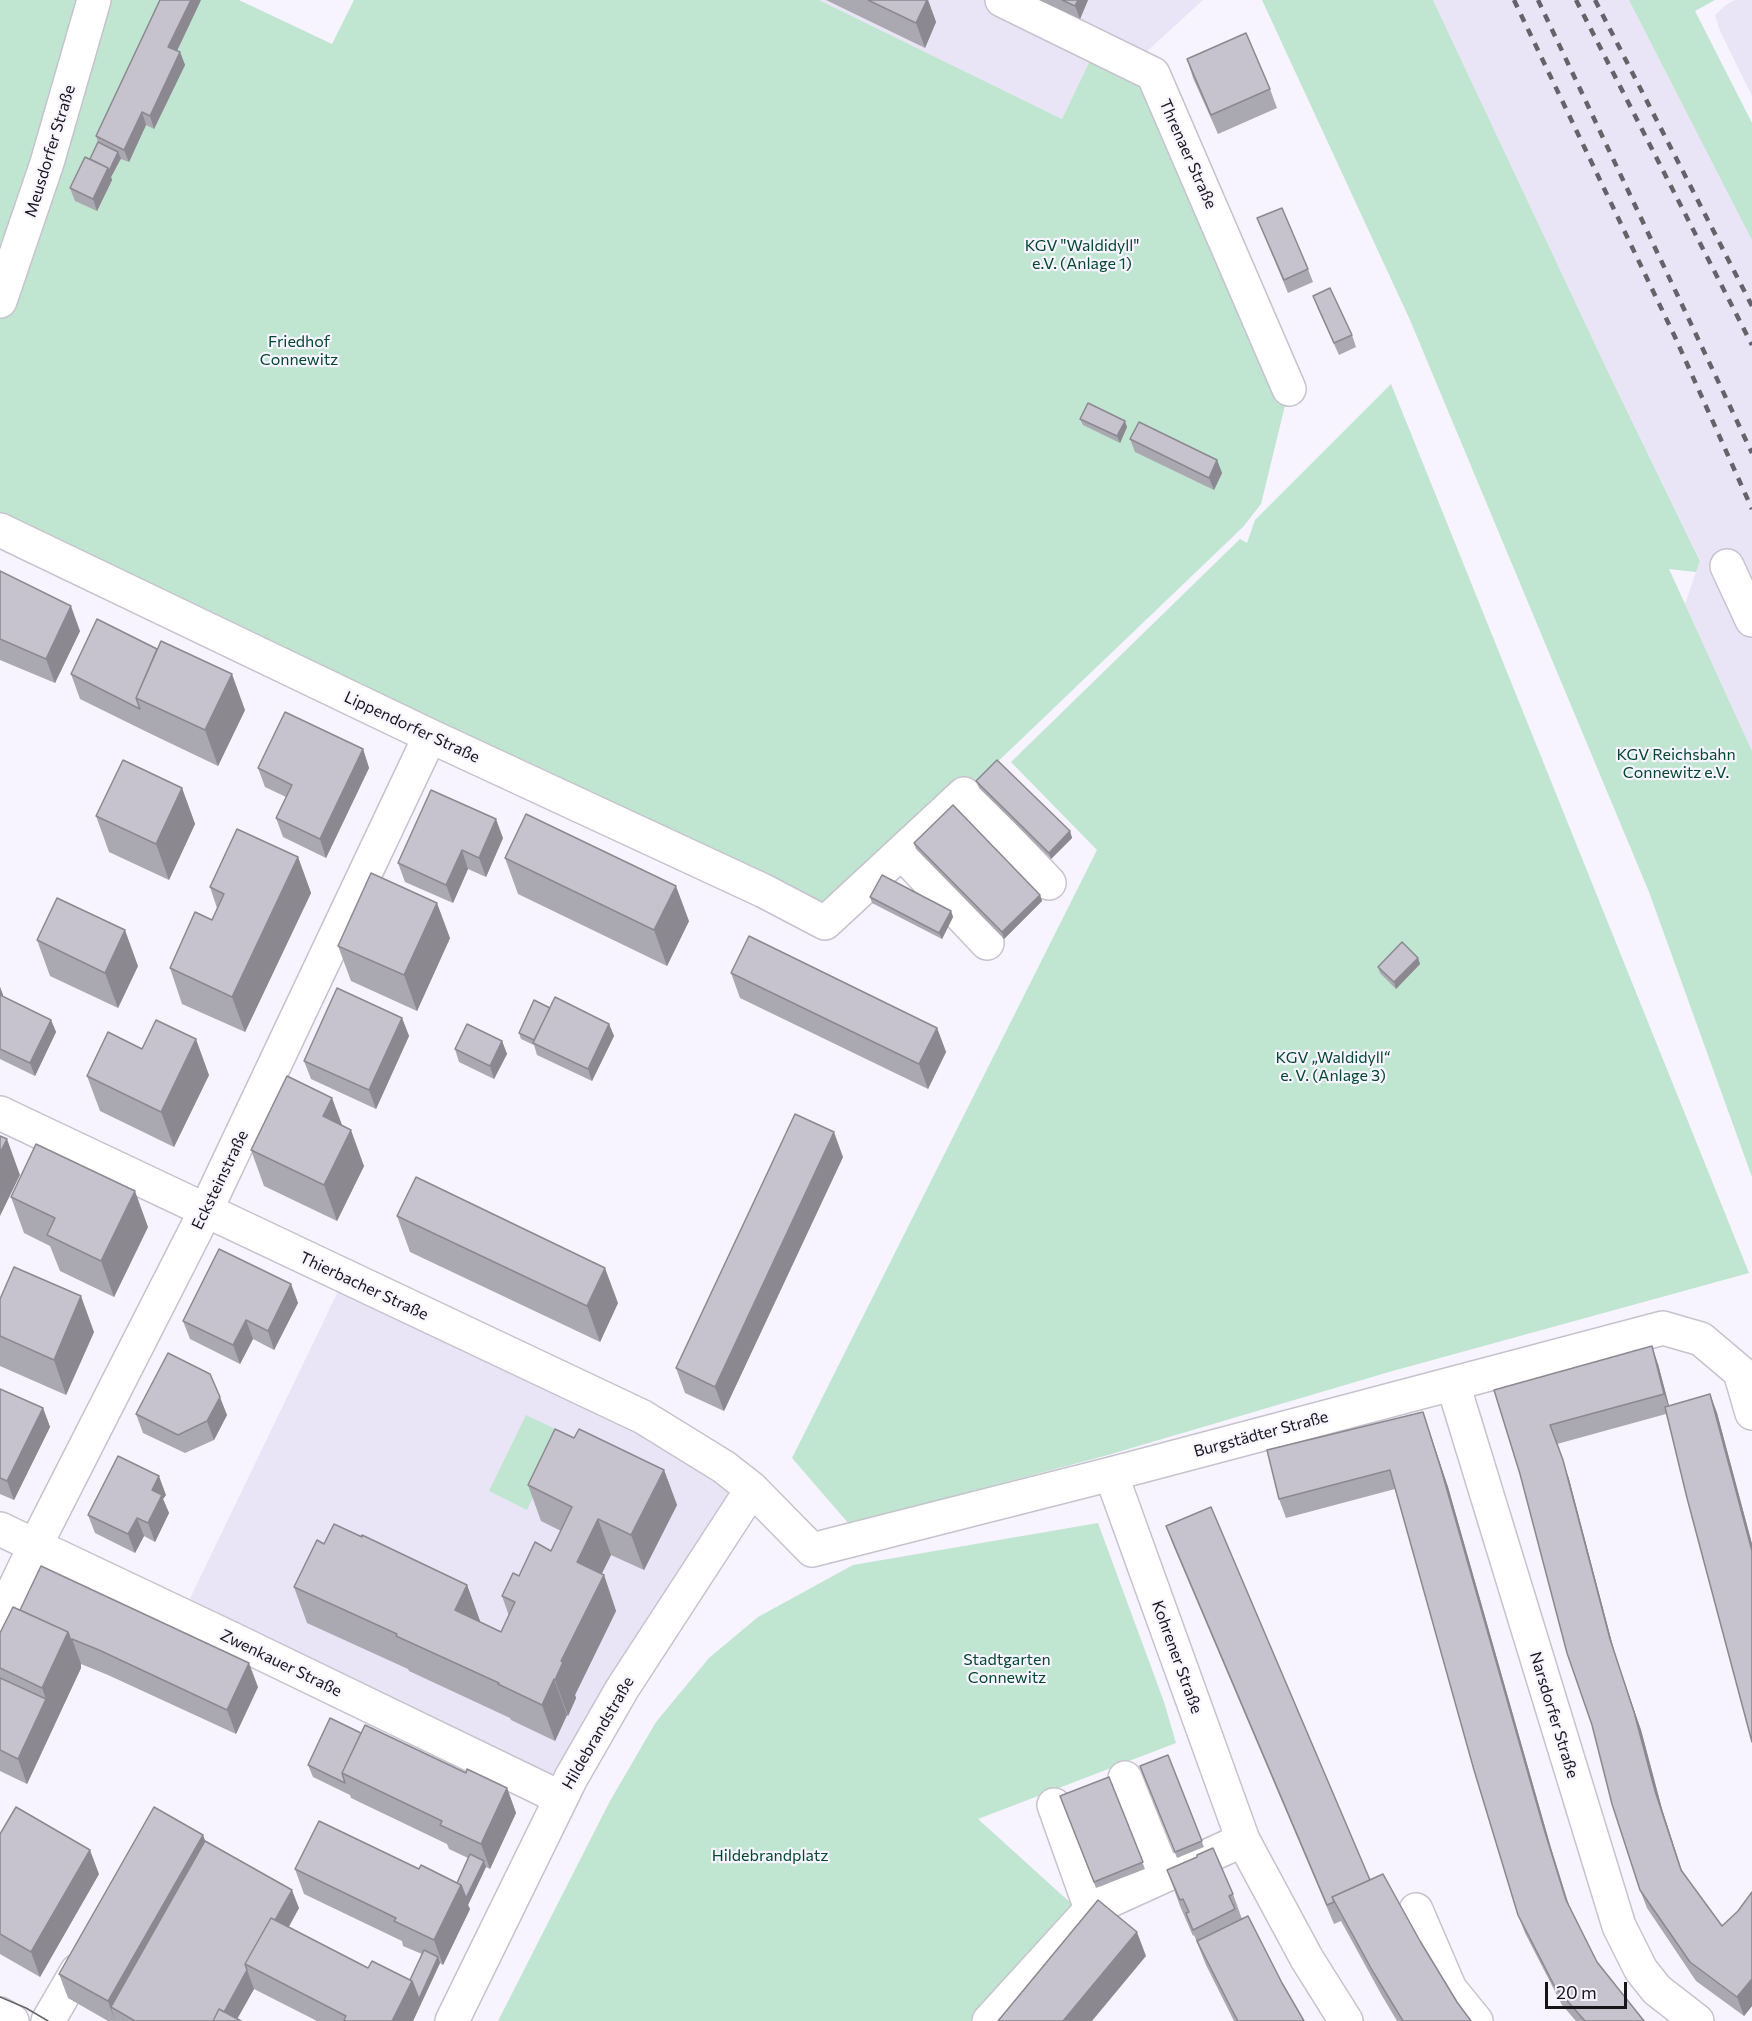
<!DOCTYPE html>
<meta charset="utf-8">
<style>
body{margin:0}
#map{position:relative;width:1752px;height:2021px;overflow:hidden;background:#f7f3ff;font-family:Commissioner,sans-serif}
canvas{display:block}
.scale{position:absolute;left:1545px;top:1982px;width:82px;height:27px;box-sizing:border-box;border:3px solid #161518;border-top:0;padding-left:8px;font-size:18px;line-height:21px;white-space:nowrap;color:#161518;-webkit-text-stroke:4px #f7f3ff;paint-order:stroke}
</style>
<div id="map">
<canvas width="1752" height="2021"></canvas>
<div class="scale">20 m</div>
</div>
<script>
const g = document.querySelector('canvas').getContext('2d');
g.lineJoin = 'round';
function paint(path, color) { g.fillStyle = color; g.fill(path, 'evenodd'); }
const poly = rows => new Path2D(rows.map(r => 'M' + r).join(''));
function strokePath(path, color, width, dash) { g.strokeStyle = color; g.lineWidth = width; g.lineCap = dash ? 'butt' : 'round'; g.setLineDash(dash || []); g.stroke(path); }
function drawText(font, color, halo, rows, align = 'center') {
  g.font = font + ' Commissioner,sans-serif'; g.lineWidth = 4.5; g.setLineDash([]); g.textBaseline = 'middle'; g.strokeStyle = halo; g.fillStyle = color; for (const [text, x, y, turn = 0] of rows) {
    g.save(); g.translate(x, y); g.rotate((+turn || 0) * Math.PI / 180); g.textAlign = isNaN(turn) ? turn : align; if (halo) g.strokeText(text, 0, 0); g.fillText(text, 0, 0); g.restore();
  }
}
paint(poly([
 [819,0,1203,0,1144,54,1089,63,1062,119],
 [1433,0,1632,0,1752,238,1752,751,1685,604,1700,560,1609,374],
 [1735,0,1752,0,1752,96,1720,31,1715,15,1726,5],
 [345,1277,752,1489,561,1798,182,1615]
]), '#eae5f6');
paint(poly([
 [0,0,79,0,54,98,0,257],
 [94,0,239,0,332,44,354,0,819,0,1062,119,1097,46,1153,74,1289,389,1261,504,1243,527,964,794,825,923,0,530,0,301],
 [1262,0,1433,0,1609,374,1700,561,1696,572,1669,569,1752,751,1752,1177,1649,892,1410,320],
 [1629,0,1715,0,1695,11,1752,123,1752,240],
 [1391,384,1749,1273,1389,1372,1108,1455,849,1524,792,1458,1097,850,1011,762,1240,539,1247,543,1255,520],
 [526,1415,564,1433,527,1510,489,1491],
 [1098,1523,1164,1702,1176,1743,978,1819,1074,1906,973,2021,498,2021,610,1801,656,1722,709,1658,758,1617,853,1565]
]), '#c0e5d1');
const minor = poly([
 [1002,0,1153,74,1289,389],
 [0,301,47,163,94,0],
 [0,530,430,736,764,891,825,923,964,794,1049,883],
 [1727,566,1752,620],
 [902,853,987,943],
 [0,1113,643,1417,724,1467,752,1489,622,1689,571,1778,452,2021],
 [1453,1384,1619,1926,1641,1970,1657,1990,1697,2021],
 [1111,1474,1243,1840,1307,1959,1346,2021],
 [752,1489,812,1550,1111,1474,1663,1328,1701,1339,1740,1372,1752,1413],
 [0,1529,232,1639,561,1798],
 [0,1619,35,1546,205,1212,430,736],
 [1125,1778,1164,1875],
 [1054,1805,1091,1909],
 [1416,1910,1450,1989,1476,2021],
 [48,2021,77,1971],
 [989,2021,1091,1909,1243,1840]
]);
const major = poly([
 [0,2014,12,2021]
]);
strokePath(minor, '#c6c3ce', 36);
strokePath(major, '#c6c3ce', 36);
strokePath(minor, '#fff', 33);
strokePath(major, '#fff', 33);
strokePath(poly([
 [0,1997,26,2008,48,2021]
]), '#656369', 1.5);
strokePath(poly([
 [1514,0,1675,337,1752,509],
 [1538,0,1752,453],
 [1576,0,1752,345],
 [1595,0,1752,306]
]), '#656369', 4.5, [8, 8]);
paint(poly([
 [201,0,177,51,180,52,185,65,154,129,146,125,129,162,121,159,111,177,112,180,97,211,75,201,70,188,90,159,98,142,96,136],
 [826,0,928,0,936,22,925,48],
 [1039,0,1088,0,1080,19],
 [1187,59,1270,89,1277,108,1218,134,1193,78],
 [1257,218,1308,269,1313,282,1288,293],
 [1313,296,1352,335,1356,347,1339,355,1318,309],
 [1080,419,1127,427,1120,443,1083,425],
 [1130,439,1217,460,1222,473,1214,490,1135,452],
 [0,571,80,631,55,683,0,660],
 [71,674,245,710,218,766,149,733,80,699],
 [363,749,369,768,326,858,283,837,276,818,286,797,265,787,258,768],
 [976,781,1070,831,1072,838,1051,859,979,788],
 [182,788,195,824,169,880,109,852,96,816],
 [503,838,486,877,468,869,453,903,405,882,398,863],
 [914,843,1040,895,1042,901,1004,939,916,849],
 [298,857,311,893,245,1032,182,1004,170,968,212,920,217,908,210,887],
 [505,858,689,921,667,966,518,894],
 [870,897,951,911,953,917,942,939,872,903],
 [450,938,417,1011,351,981,338,946],
 [37,940,138,966,118,1008,50,976],
 [1418,958,1420,964,1396,989,1380,973,1378,967],
 [731,973,937,1028,946,1052,928,1089,740,998],
 [0,987,3,995,2,996,51,1020,56,1032,35,1076,0,1059],
 [550,1008,609,1024,614,1036,592,1081,537,1055,534,1045,521,1039,519,1033],
 [402,1018,409,1036,376,1109,311,1079,304,1061],
 [502,1041,507,1054,494,1079,459,1062,455,1049],
 [142,1049,209,1075,174,1147,100,1111,87,1076],
 [332,1098,342,1126,364,1166,337,1221,264,1186,251,1150],
 [843,1157,724,1411,685,1393,676,1368],
 [11,1197,148,1227,114,1297,60,1271,50,1246,24,1233],
 [397,1216,618,1303,600,1342,410,1252],
 [291,1284,298,1303,274,1350,253,1339,240,1364,190,1339,183,1321],
 [0,1299,94,1332,66,1395,0,1366],
 [1658,1364,1669,1406,1710,1394,1717,1413,1752,1544,1752,1742,1666,1414,1557,1444,1569,1479,1616,1658,1641,1730,1662,1809,1682,1872,1722,1926,1738,1911,1752,1892,1752,2006,1744,2016,1696,1981,1647,1908,1640,1890,1592,1725,1520,1474,1494,1390],
 [0,1389,43,1408,50,1427,14,1500,0,1494],
 [136,1414,227,1415,214,1440,185,1453,143,1433],
 [1429,1431,1448,1487,1551,1848,1569,1905,1597,1962,1644,2021,1576,2021,1562,2005,1525,1933,1518,1915,1395,1489,1286,1518,1279,1499],
 [574,1438,664,1470,677,1505,644,1570,611,1555,601,1574,604,1575,616,1611,575,1695,576,1698,568,1716,567,1715,555,1741,511,1720,510,1718,409,1671,408,1669,307,1623,294,1587,324,1544,362,1537,467,1585,480,1621,479,1622,501,1632,509,1616,502,1596,519,1576,551,1551,561,1531,541,1521,528,1485],
 [166,1495,163,1499,169,1513,155,1542,144,1536,135,1553,95,1533,88,1515],
 [1166,1526,1370,1880,1420,1941,1457,2002,1471,2021,1397,2021,1381,1994,1341,1921,1334,1924,1173,1545],
 [20,1610,258,1687,236,1734,108,1675,81,1664,81,1668,27,1784,0,1771,0,1633],
 [361,1733,507,1788,516,1813,490,1869,486,1867,468,1905,470,1909,443,1965,440,1963,413,2021,317,2021,254,1989,237,2019,241,2021,108,2021,68,1998,59,1974,203,1835,205,1841,299,1908,289,1927,368,1968,410,1980,422,1954,403,1946,402,1941,304,1894,295,1869,419,1869,457,1883,468,1858,449,1849,447,1844,351,1798,350,1795,313,1777,308,1765],
 [1168,1755,1204,1847,1177,1858,1140,1766],
 [1109,1777,1145,1869,1096,1888,1060,1796],
 [0,1834,99,1874,40,1977,0,1954],
 [1167,1870,1233,1894,1242,1919,1282,1983,1304,2021,1234,2021,1206,1965,1194,1935,1193,1936,1180,1906]
]), '#aaa8b1');
paint(poly([
 [191,0,201,0,173,59,168,47],
 [927,0,928,0,936,22,925,48,916,23],
 [1078,0,1088,0,1080,19,1075,6],
 [180,52,185,65,154,129,150,116],
 [142,112,146,125,129,162,124,150],
 [118,152,121,158,111,177,112,180,97,211,93,199,108,168],
 [1125,421,1127,427,1120,443,1117,436],
 [1217,460,1222,473,1214,490,1209,478],
 [71,606,80,631,55,683,46,659],
 [232,674,245,710,218,766,205,730],
 [363,749,369,768,326,858,320,839],
 [182,788,195,824,169,880,156,844],
 [496,819,503,838,486,877,479,858],
 [1070,831,1072,838,1051,859,1049,853],
 [462,850,468,869,453,903,446,885],
 [298,857,311,893,245,1032,232,997],
 [676,886,689,921,667,966,654,930],
 [1040,895,1042,901,1004,939,1002,932],
 [437,903,450,938,417,1011,404,975],
 [951,911,953,917,942,939,939,933],
 [125,930,138,966,118,1008,105,973],
 [1418,958,1420,964,1396,989,1394,982],
 [0,987,3,995,0,1001],
 [402,1018,409,1036,376,1109,369,1090],
 [51,1020,56,1032,35,1076,30,1063],
 [609,1024,614,1036,592,1081,588,1069],
 [937,1028,946,1052,928,1089,919,1064],
 [196,1039,209,1075,174,1147,161,1112],
 [502,1041,507,1054,494,1079,490,1066],
 [332,1098,345,1133,323,1116],
 [351,1130,364,1166,337,1221,324,1185],
 [834,1132,843,1157,724,1411,715,1387],
 [7,1139,20,1175,0,1216,0,1153],
 [135,1191,148,1227,114,1297,101,1261],
 [605,1268,618,1303,600,1342,587,1306],
 [291,1284,298,1303,274,1350,268,1331],
 [81,1296,94,1332,66,1395,54,1360],
 [246,1320,253,1339,240,1364,233,1345],
 [1652,1346,1658,1364,1671,1413,1664,1394],
 [1710,1394,1717,1413,1752,1544,1752,1551],
 [220,1397,227,1415,214,1440,207,1421],
 [43,1408,50,1427,14,1500,7,1481],
 [1423,1412,1448,1487,1551,1848,1573,1919,1544,1829],
 [1550,1425,1569,1479,1616,1658,1641,1730,1662,1809,1688,1889,1655,1791,1610,1639],
 [664,1470,677,1505,644,1570,631,1535],
 [159,1476,166,1495,163,1499,169,1513,155,1542,148,1523,152,1490],
 [137,1518,144,1536,135,1553,128,1534],
 [598,1519,611,1555,590,1598,577,1562],
 [604,1575,616,1611,575,1695,576,1698,568,1716,555,1680,561,1661],
 [467,1585,480,1621,468,1646,455,1610],
 [68,1632,72,1639,81,1664,81,1668,27,1784,18,1759,46,1699,42,1688],
 [249,1663,258,1687,236,1734,227,1710],
 [554,1679,567,1715,555,1741,542,1705],
 [507,1788,516,1813,490,1869,481,1844],
 [203,1835,212,1859,111,2007,115,2021,108,2001],
 [90,1850,99,1874,40,1977,31,1952],
 [484,1861,486,1867,468,1905,470,1909,443,1965,434,1940,461,1885],
 [292,1890,299,1908,262,1973,249,1966],
 [1137,1932,1146,1956,1092,2021,1063,2021],
 [438,1957,440,1963,413,2021,392,2021,412,1981],
 [247,1970,254,1989,236,2021,218,2021],
 [1752,1979,1752,2006,1744,2016,1737,1997]
]), '#8b8890');
const building = poly([
 [160,0,191,0,168,47,180,52,150,116,142,112,124,150,96,136,160,0],
 [868,0,927,0,916,23,868,0],
 [1062,0,1078,0,1075,6,1062,0],
 [1246,33,1270,89,1211,115,1187,59,1246,33],
 [98,142,118,152,109,171,108,168,90,159,98,142],
 [85,157,108,168,93,199,70,188,85,157],
 [1282,208,1308,269,1284,280,1257,218,1282,208],
 [1330,288,1352,335,1334,343,1313,296,1330,288],
 [1088,403,1125,421,1117,436,1080,419,1088,403],
 [1139,422,1217,460,1209,478,1130,439,1139,422],
 [0,571,71,606,46,659,0,639,0,571],
 [97,619,157,649,136,698,140,709,71,674,97,619],
 [161,641,232,674,205,730,136,698,161,641],
 [285,712,363,749,320,839,276,818,292,785,258,768,285,712],
 [123,760,182,788,156,844,96,816,123,760],
 [997,760,1070,831,1049,853,976,781,997,760],
 [431,790,496,819,479,858,462,850,446,885,398,863,431,790],
 [953,805,1040,895,1002,932,914,843,953,805],
 [526,814,676,886,654,930,505,858,526,814],
 [237,829,298,857,232,997,170,968,195,912,212,920,224,894,210,887,237,829],
 [371,873,437,903,404,975,338,946,371,873],
 [882,875,951,911,939,933,870,897,882,875],
 [57,898,125,930,105,973,37,940,57,898],
 [749,936,937,1028,919,1064,731,973,749,936],
 [1402,942,1418,958,1394,982,1378,967,1402,942],
 [337,988,402,1018,369,1090,304,1061,337,988],
 [0,995,51,1020,30,1063,0,1049,0,995],
 [555,997,609,1024,588,1069,533,1043,555,997],
 [534,1000,550,1008,534,1040,519,1033,534,1000],
 [156,1020,196,1039,161,1112,87,1076,108,1032,142,1049,156,1020],
 [467,1024,502,1041,490,1066,455,1049,467,1024],
 [287,1076,332,1098,323,1116,351,1130,324,1185,251,1150,287,1076],
 [795,1114,834,1132,715,1387,676,1368,795,1114],
 [0,1136,7,1139,0,1153,0,1136],
 [36,1144,135,1191,101,1261,47,1235,55,1218,11,1197,36,1144],
 [416,1177,605,1268,587,1306,397,1216,416,1177],
 [219,1249,291,1284,268,1331,246,1320,233,1345,183,1321,219,1249],
 [14,1267,81,1296,54,1360,0,1336,0,1299,14,1267],
 [1652,1346,1664,1394,1550,1425,1563,1460,1610,1639,1634,1712,1655,1791,1681,1870,1722,1926,1738,1911,1752,1892,1752,1979,1737,1997,1690,1962,1640,1890,1612,1804,1592,1725,1567,1653,1520,1474,1494,1390,1652,1346],
 [168,1353,210,1374,220,1397,207,1421,178,1435,136,1414,168,1353],
 [0,1389,43,1408,7,1481,0,1478,0,1389],
 [1710,1394,1752,1551,1752,1742,1687,1498,1665,1407,1710,1394],
 [1423,1412,1441,1469,1544,1829,1566,1900,1597,1962,1644,2021,1585,2021,1555,1987,1518,1915,1474,1770,1390,1470,1279,1499,1267,1450,1423,1412],
 [555,1429,574,1438,579,1429,664,1470,631,1535,598,1519,577,1562,604,1575,561,1661,563,1662,555,1680,554,1679,542,1705,498,1684,499,1683,396,1636,397,1634,294,1587,317,1540,324,1544,334,1524,362,1537,362,1535,467,1585,455,1610,501,1632,515,1602,502,1596,513,1573,519,1576,535,1542,551,1551,572,1507,528,1485,555,1429],
 [118,1456,159,1476,152,1490,162,1495,148,1523,137,1518,128,1534,88,1515,118,1456],
 [1211,1507,1370,1880,1332,1897,1334,1902,1327,1905,1166,1526,1211,1507],
 [41,1566,249,1663,227,1710,99,1650,72,1639,72,1644,68,1632,20,1610,41,1566],
 [13,1607,68,1632,42,1688,0,1668,0,1633,13,1607],
 [0,1678,46,1699,18,1759,0,1750,0,1678],
 [330,1718,361,1733,342,1773,345,1783,308,1765,330,1718],
 [365,1725,466,1773,467,1769,507,1788,481,1844,440,1825,442,1821,342,1773,365,1725],
 [1168,1755,1202,1841,1175,1852,1140,1766,1168,1755],
 [1109,1777,1143,1862,1094,1882,1060,1796,1109,1777],
 [16,1807,90,1850,31,1952,0,1934,0,1834,16,1807],
 [154,1807,203,1835,108,2001,59,1974,154,1807],
 [319,1821,419,1869,421,1865,461,1885,434,1940,394,1921,396,1918,295,1869,319,1821],
 [205,1841,292,1890,275,1920,271,1918,245,1964,247,1970,224,2012,219,2009,213,2021,135,2021,111,2007,205,1841],
 [1213,1848,1233,1894,1229,1896,1235,1909,1193,1930,1186,1913,1189,1912,1183,1899,1180,1900,1167,1870,1197,1857,1197,1855,1213,1848],
 [470,1854,484,1861,466,1898,461,1885,457,1883,470,1854],
 [1383,1874,1420,1941,1457,2002,1471,2021,1403,2021,1372,1970,1332,1897,1383,1874],
 [1098,1900,1137,1932,1063,2021,998,2021,1098,1900],
 [1248,1916,1282,1983,1304,2021,1238,2021,1231,2008,1197,1941,1248,1916],
 [271,1918,368,1968,372,1961,412,1981,392,2021,346,2021,344,2020,346,2016,245,1964,271,1918],
 [424,1950,438,1957,419,1999,412,1981,410,1980,424,1950],
 [219,2009,241,2021,213,2021,219,2009]
]);
paint(building, '#c6c3ce');
strokePath(building, '#8b8890', 1.5);
drawText('16px', '#161518', '#f7f3ff', [
 ["Meusdorfer Straße",50,151,-73],
 ["Threnaer Straße",1188,154,66],
 ["Lippendorfer Straße",412,727,25],
 ["Ecksteinstraße",220,1180,-64],
 ["Thierbacher Straße",364,1286,25],
 ["Burgstädter Straße",1261,1434,-15],
 ["Kohrener Straße",1177,1657,70],
 ["Zwenkauer Straße",281,1663,26],
 ["Narsdorfer Straße",1554,1715,73],
 ["Hildebrandstraße",598,1733,-60]
]);
drawText('16px', '#00472e', '#f7f3ff', [
 ["KGV \"Waldidyll\"",1082,246],
 ["e.V. (Anlage 1)",1082,264],
 ["Friedhof",299,342],
 ["Connewitz",299,360],
 ["KGV Reichsbahn",1676,755],
 ["Connewitz e.V.",1676,773],
 ["KGV „Waldidyll“",1333,1058],
 ["e. V. (Anlage 3)",1333,1076],
 ["Stadtgarten",1007,1660],
 ["Connewitz",1007,1678],
 ["Hildebrandplatz",770,1856]
]);
</script>
